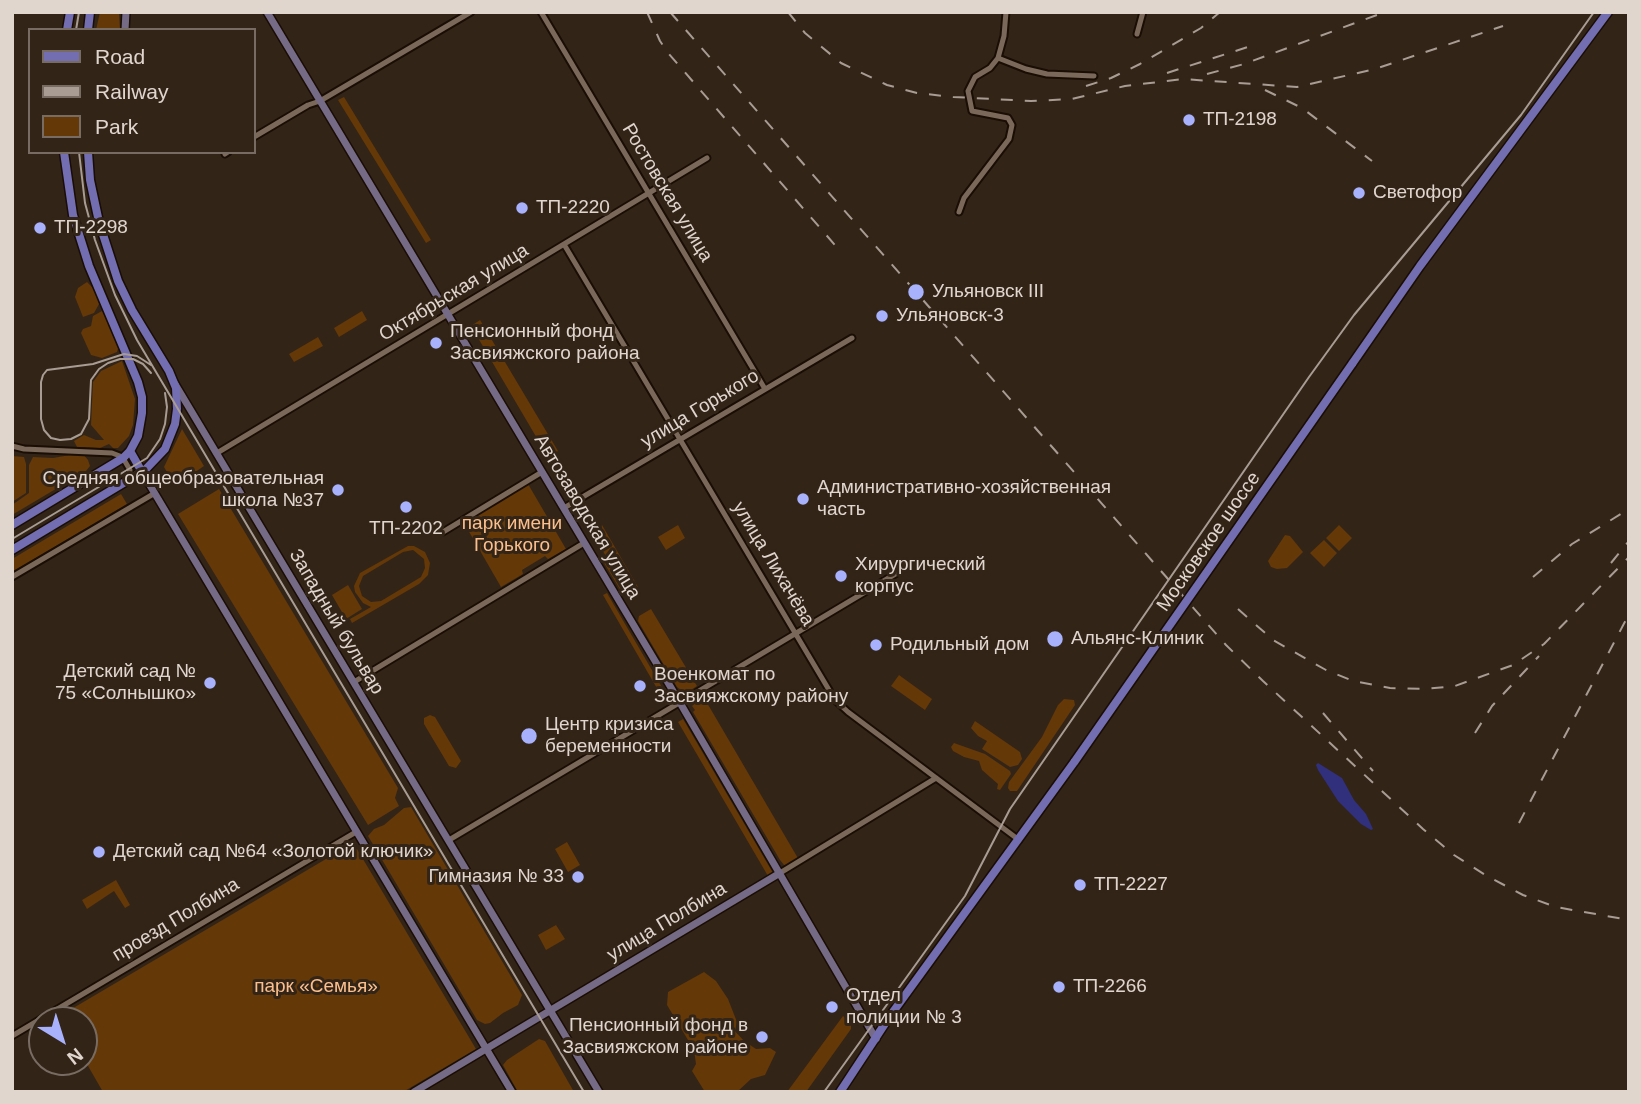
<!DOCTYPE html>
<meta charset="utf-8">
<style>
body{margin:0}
#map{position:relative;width:1641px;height:1104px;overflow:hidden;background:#332418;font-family:Helvetica,sans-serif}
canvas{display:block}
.frame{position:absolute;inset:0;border:14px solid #e0d6ce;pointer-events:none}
.legend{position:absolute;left:28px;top:28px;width:228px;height:126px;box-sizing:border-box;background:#332418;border:2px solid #786b61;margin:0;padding:9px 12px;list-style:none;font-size:21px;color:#e0d6ce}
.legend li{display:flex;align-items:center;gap:14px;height:35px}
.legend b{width:35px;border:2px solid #786b61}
.north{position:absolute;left:28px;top:1006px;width:70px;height:70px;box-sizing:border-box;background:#332418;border:2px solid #786b61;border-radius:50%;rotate:142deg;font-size:19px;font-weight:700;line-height:28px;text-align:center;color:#e0d6ce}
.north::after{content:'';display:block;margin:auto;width:24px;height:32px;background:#a7b1fc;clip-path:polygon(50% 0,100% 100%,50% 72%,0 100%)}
</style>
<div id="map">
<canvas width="1641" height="1104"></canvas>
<div class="frame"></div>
<ul class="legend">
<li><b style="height:9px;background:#726eb1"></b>Road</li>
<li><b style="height:9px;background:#a89c93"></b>Railway</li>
<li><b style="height:19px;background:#643807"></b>Park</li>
</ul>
<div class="north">N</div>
</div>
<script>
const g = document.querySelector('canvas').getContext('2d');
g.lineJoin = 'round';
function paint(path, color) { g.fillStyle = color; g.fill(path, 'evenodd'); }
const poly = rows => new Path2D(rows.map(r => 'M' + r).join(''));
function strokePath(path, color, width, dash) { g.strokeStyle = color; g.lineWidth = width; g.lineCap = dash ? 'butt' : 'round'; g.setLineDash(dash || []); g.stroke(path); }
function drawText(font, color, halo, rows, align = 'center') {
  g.font = font + ' Helvetica,sans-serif'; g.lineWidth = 6; g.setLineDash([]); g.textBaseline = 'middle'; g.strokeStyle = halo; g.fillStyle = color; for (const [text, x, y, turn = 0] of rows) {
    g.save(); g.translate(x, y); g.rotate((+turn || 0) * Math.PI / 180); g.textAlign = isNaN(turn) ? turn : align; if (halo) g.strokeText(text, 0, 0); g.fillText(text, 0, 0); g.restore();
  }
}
paint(poly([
 [100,12,119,12,120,30,96,30],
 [344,97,431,240,426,243,338,100],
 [87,282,97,292,99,304,94,313,83,317,75,297,78,288],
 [102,311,105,313,119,345,117,352,102,358,91,355,81,333,83,329,91,326,93,316],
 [362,311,367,320,339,337,334,328],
 [480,320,558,451,548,457,471,326],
 [318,337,323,346,294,362,289,354],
 [122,361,135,399,133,425,129,436,118,448,113,448,109,444,100,448,77,447,74,441,84,435,96,440,104,440,91,425,93,382,101,371],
 [182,429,204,466,175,486,164,467],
 [76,454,83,454,88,460,90,466,86,471,12,515,12,505,29,493,29,465,33,457,53,458],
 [12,456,24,457,26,464,26,493,12,502],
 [528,484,566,549,548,559,545,556,522,570,523,574,501,587,464,523],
 [219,489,398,788,395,798,399,806,368,825,178,514],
 [121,494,127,504,12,572,12,559],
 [602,525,638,587,631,591,628,587,621,591,601,558,606,556,597,542],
 [678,525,685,538,666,550,658,537],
 [1339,525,1352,538,1339,551,1326,538],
 [1285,535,1290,536,1303,552,1287,568,1277,569,1271,567,1268,561],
 [1324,540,1337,553,1324,567,1310,553],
 [408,546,414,546,425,552,430,563,428,575,419,584,352,623,350,619,371,607,363,603,355,592,354,586,360,573],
 [413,550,424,559,425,568,421,577,381,601,371,602,362,596,359,586,363,576,403,552],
 [348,585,362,609,346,619,332,595],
 [607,593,670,701,666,704,603,595],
 [651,609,697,686,691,690,682,691,677,687,638,621,639,616],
 [899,675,932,699,925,710,891,686],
 [703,696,799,860,789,865,784,865,780,860,693,712,695,710,692,706],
 [1064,699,1074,700,1075,705,1017,791,1010,791,1008,788,1009,782,1042,737,1058,705],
 [430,715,435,717,461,761,456,768,449,766,424,724,424,718],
 [683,719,773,873,768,876,678,722],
 [975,721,1020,752,1022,759,1018,765,1010,767,982,749,987,741,978,736,971,728],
 [954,743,985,754,1010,771,1011,774,1000,790,997,789,998,784,982,770,979,761,964,757,953,751,951,747],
 [411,807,522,995,518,1005,503,1013,490,1023,485,1024,477,1020,368,836,374,829,384,825,404,808],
 [567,842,580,865,568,872,555,849],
 [348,846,357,849,476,1049,403,1092,103,1092,84,1059,84,1020,60,1020,58,1017],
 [116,880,130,905,125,908,114,891,87,909,82,900],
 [556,925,565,939,546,950,538,935],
 [704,972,716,981,728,999,737,1022,735,1031,744,1041,756,1049,770,1048,776,1052,765,1075,751,1079,737,1092,705,1092,692,1071,696,1064,694,1050,667,1005,668,992],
 [843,1016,851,1023,851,1029,806,1092,787,1092],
 [539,1039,545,1041,574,1092,518,1092,503,1065,507,1060]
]), '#643807');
paint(poly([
 [1318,763,1342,778,1354,800,1366,814,1373,829,1371,830,1361,824,1338,801,1318,770,1316,765]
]), '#30307d');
const street = poly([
 [541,12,765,389],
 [1137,34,1143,12],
 [998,58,1026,69,1047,74,1094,76],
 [254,137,308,105,320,101,471,12],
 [225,154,228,152],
 [959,212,964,198,1009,139,1012,125,1008,118,972,111,968,91,975,77,990,68,998,58,1004,36,1006,12],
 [565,246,835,700,848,712,1019,840],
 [12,446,24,449,112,453,125,458],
 [217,453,707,158],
 [123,458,130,470,128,481],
 [564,508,852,338],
 [443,532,542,472],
 [12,577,155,493],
 [354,682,584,543],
 [449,840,897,573],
 [780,873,936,778],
 [12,1036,356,832]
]);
const secondary = poly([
 [267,12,679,701,876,1039],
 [125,30,126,12],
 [175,384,599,1092],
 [142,472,512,1092],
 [414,1092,780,873]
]);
const primary = poly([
 [67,30,70,12],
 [88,30,90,12],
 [1352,364,1420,266,1608,12],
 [130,451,142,472],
 [12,525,123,458,130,451,138,436,142,413,142,397,138,382,89,266,73,215,64,152],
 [12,550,145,470,165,449,175,424,177,409,176,388,169,371,132,310,118,281,99,222,90,180,88,152],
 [840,1092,890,1016,1075,761]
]);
strokePath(street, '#1a0d03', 9);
strokePath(secondary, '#1a0d03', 10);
strokePath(primary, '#1a0d03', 11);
strokePath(street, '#7a695b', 5);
strokePath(secondary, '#766b86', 7);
strokePath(primary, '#726eb1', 8);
strokePath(poly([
 [76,30,79,12],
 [79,152,85,203,95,240,115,295,137,340,584,1092],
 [151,365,137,356,124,354,93,364,47,370,43,375,41,382,41,419,44,430,51,438,60,440,71,439,81,434,89,419,91,380,99,369,108,363,120,359,133,359,143,364,151,373],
 [12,539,147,458,160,439,165,424,167,407,165,393],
 [824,1092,965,896,1010,809,1309,377,1354,315,1521,115,1594,12]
]), '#a89c93', 2);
strokePath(poly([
 [647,12,660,41,669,54,841,252],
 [670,12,1226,645,1263,681,1423,829,1454,855,1487,876,1523,895,1556,907,1629,920],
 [788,12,805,33,841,63,887,85,917,93,953,97,1031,101,1072,99,1125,86,1183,79,1297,87,1375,69,1503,26],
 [1167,73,1254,45],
 [1207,74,1244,64,1385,12],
 [1086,86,1111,78,1140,64,1201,28,1220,12],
 [1265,90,1302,108,1372,161],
 [1611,563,1629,541],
 [1533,577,1572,544,1629,509],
 [1238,609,1273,640,1326,670,1353,681,1390,688,1425,689,1455,686,1513,665,1544,644,1629,557],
 [1323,713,1373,771],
 [1475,733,1492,706,1539,656],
 [1519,823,1629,614]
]), '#a89c93', 2, [12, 12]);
const primaryBridge = poly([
 [1075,761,1352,364]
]);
strokePath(primaryBridge, '#1a0d03', 11, []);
strokePath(primaryBridge, '#726eb1', 8);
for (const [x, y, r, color] of [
 [1189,120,7,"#a7b1fc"],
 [1359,193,7,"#a7b1fc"],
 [522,208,7,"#a7b1fc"],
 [40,228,7,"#a7b1fc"],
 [916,292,9,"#a7b1fc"],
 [882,316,7,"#a7b1fc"],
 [436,343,7,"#a7b1fc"],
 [338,490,7,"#a7b1fc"],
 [803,499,7,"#a7b1fc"],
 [406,507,7,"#a7b1fc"],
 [841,576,7,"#a7b1fc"],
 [1055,639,9,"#a7b1fc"],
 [876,645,7,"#a7b1fc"],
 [210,683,7,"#a7b1fc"],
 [640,686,7,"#a7b1fc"],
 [529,736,9,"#a7b1fc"],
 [99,852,7,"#a7b1fc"],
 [578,877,7,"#a7b1fc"],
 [1080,885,7,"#a7b1fc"],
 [1059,987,7,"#a7b1fc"],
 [832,1007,7,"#a7b1fc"],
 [762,1037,7,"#a7b1fc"]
]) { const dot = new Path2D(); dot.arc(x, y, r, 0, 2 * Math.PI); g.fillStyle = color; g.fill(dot); strokePath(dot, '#332418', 2.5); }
drawText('19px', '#e0d6ce', '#332418', [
 ["ТП-2198",1203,120],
 ["Светофор",1373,193],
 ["ТП-2220",536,208],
 ["ТП-2298",54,228],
 ["Ульяновск III",932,292],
 ["Ульяновск-3",896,316],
 ["Пенсионный фонд",450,332],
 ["Засвияжского района",450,354],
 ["Средняя общеобразовательная",324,479,"right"],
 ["школа №37",324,501,"right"],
 ["Административно-хозяйственная",817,488],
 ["часть",817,510],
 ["ТП-2202",406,529,"center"],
 ["Хирургический",855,565],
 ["корпус",855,587],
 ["Альянс-Клиник",1071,639],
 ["Родильный дом",890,645],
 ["Детский сад №",196,672,"right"],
 ["75 «Солнышко»",196,694,"right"],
 ["Военкомат по",654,675],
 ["Засвияжскому району",654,697],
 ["Центр кризиса",545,725],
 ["беременности",545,747],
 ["Детский сад №64 «Золотой ключик»",113,852],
 ["Гимназия № 33",564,877,"right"],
 ["ТП-2227",1094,885],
 ["ТП-2266",1073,987],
 ["Отдел",846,996],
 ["полиции № 3",846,1018],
 ["Пенсионный фонд в",748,1026,"right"],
 ["Засвияжском районе",748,1048,"right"]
], 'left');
drawText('19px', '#e0d6ce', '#332418', [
 ["Ростовская улица",667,193,59],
 ["Октябрьская улица",454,293,-31],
 ["улица Горького",700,409,-31],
 ["Автозаводская улица",587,517,59],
 ["Московское шоссе",1209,542,-55],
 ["улица Лихачёва",773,564,59],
 ["Западный бульвар",336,622,59],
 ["проезд Полбина",176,920,-31],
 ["улица Полбина",667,922,-31]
]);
drawText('19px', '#fbbf8d', '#332418', [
 ["парк имени",512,524],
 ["Горького",512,546],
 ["парк «Семья»",316,987]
]);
</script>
